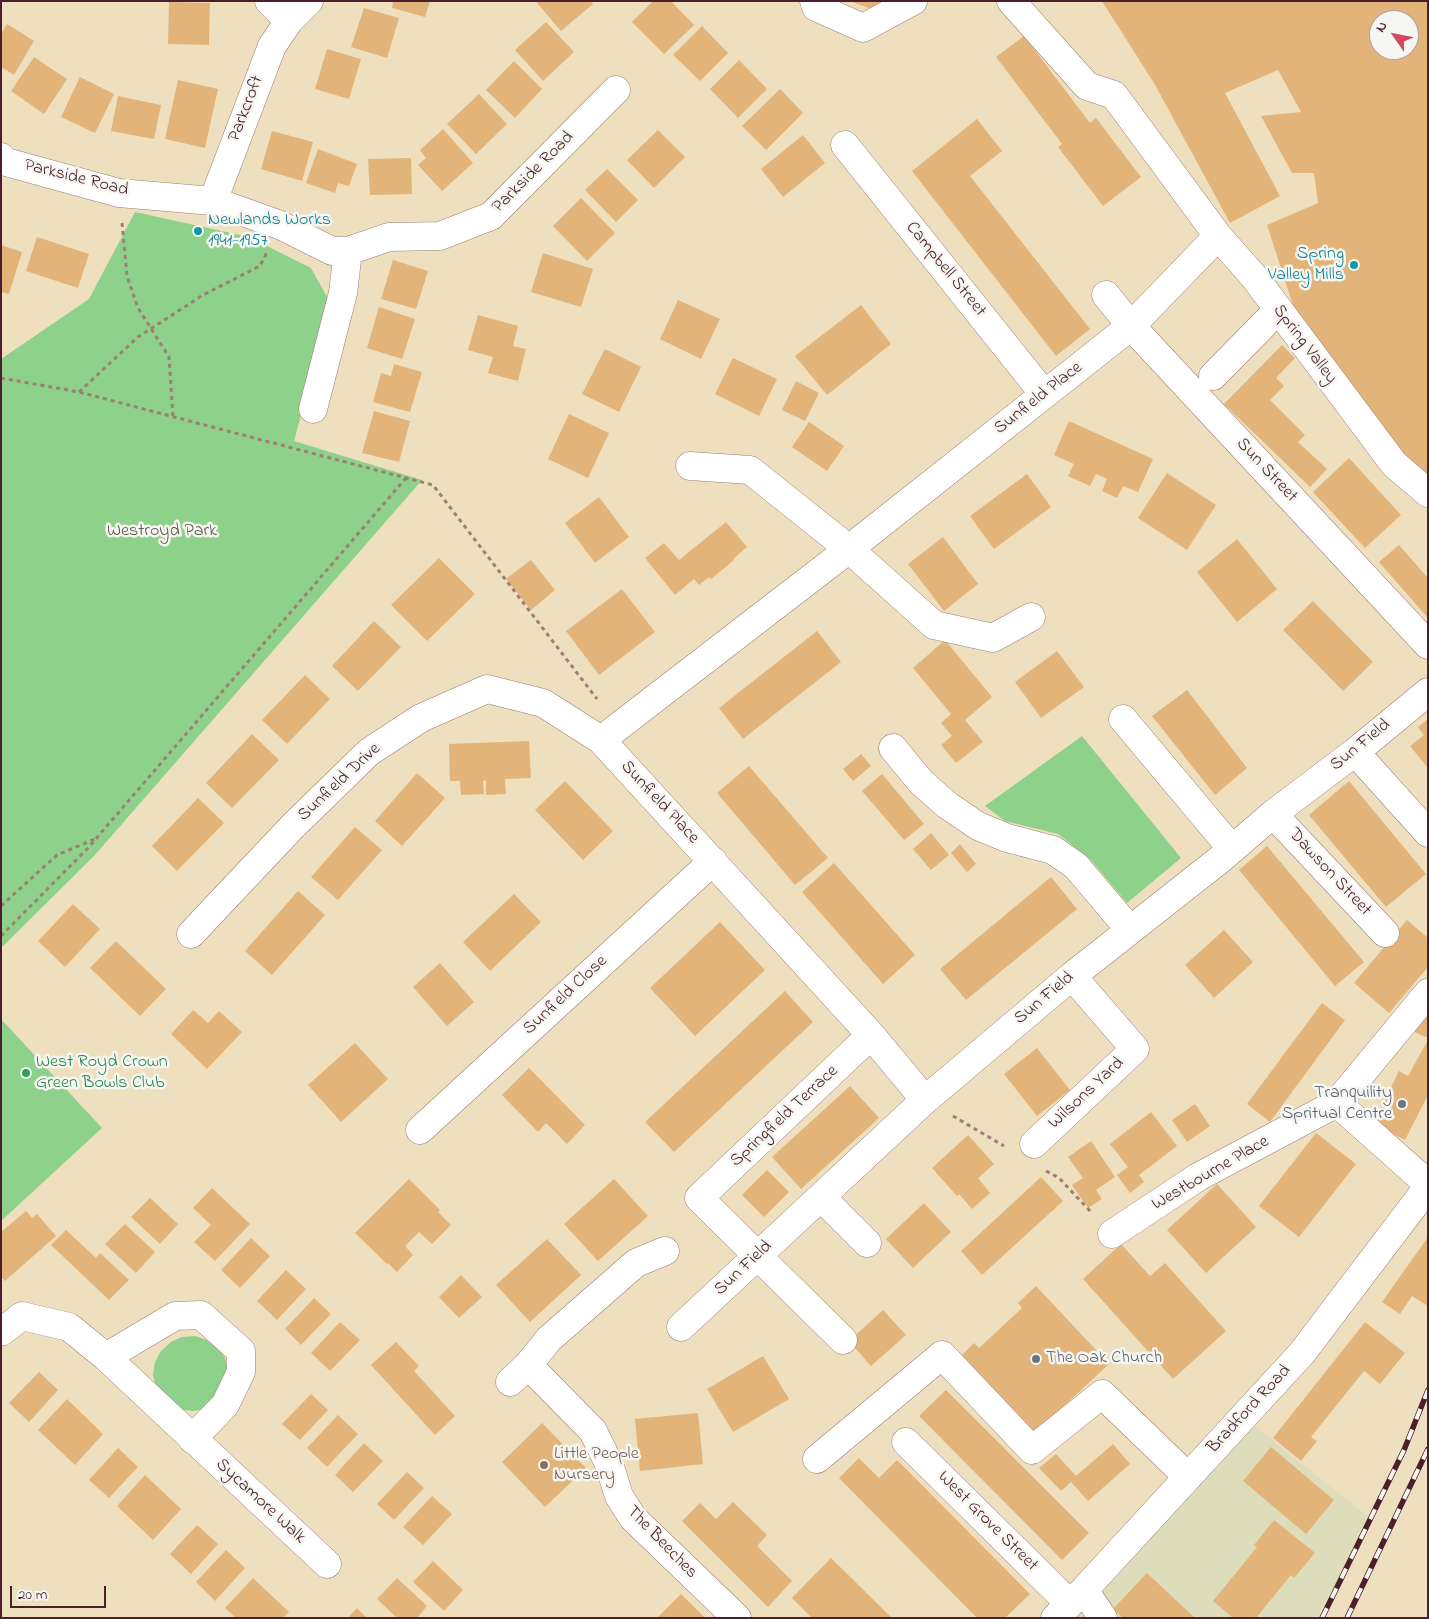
<!DOCTYPE html>
<style>
body{margin:0}
#map{position:relative;width:1429px;height:1619px;overflow:hidden;background:#eedfbf;font-family:"Indie Flower",sans-serif}
canvas{display:block}
.frame{position:absolute;inset:0;border:2px solid #4a1f2b;pointer-events:none}
.north{position:absolute;left:1369px;top:10px;width:50px;height:50px;box-sizing:border-box;background:#f6f6f2;border:1px solid #b1a0a2;border-radius:50%;rotate:303deg;font-size:14px;font-weight:700;line-height:20px;text-align:center;color:#4a1f2b}
.north::after{content:'';display:block;margin:auto;width:18px;height:22px;background:#d1495b;clip-path:polygon(50% 0,100% 100%,50% 72%,0 100%)}
.scale{position:absolute;left:10px;top:1586px;width:96px;height:22px;box-sizing:border-box;border:2px solid #4a1f2b;border-top:0;padding-left:6px;font-size:15px;line-height:18px;white-space:nowrap;color:#4a1f2b;-webkit-text-stroke:4px #f6f6f2;paint-order:stroke}
</style>
<div id="map">
<canvas width="1429" height="1619"></canvas>
<div class="frame"></div>
<div class="north">N</div>
<div class="scale">20 m</div>
</div>
<script>
const g = document.querySelector('canvas').getContext('2d');
g.lineJoin = 'round';
function paint(path, color) { g.fillStyle = color; g.fill(path, 'evenodd'); }
const poly = rows => new Path2D(rows.map(r => 'M' + r).join(''));
function strokePath(path, color, width, dash) { g.strokeStyle = color; g.lineWidth = width; g.lineCap = dash ? 'butt' : 'round'; g.setLineDash(dash || []); g.stroke(path); }
function drawText(font, color, halo, rows, align = 'center') {
  g.font = font + ' "Indie Flower",sans-serif'; g.lineWidth = 5; g.setLineDash([]); g.textBaseline = 'middle'; g.strokeStyle = halo; g.fillStyle = color; for (const [text, x, y, turn = 0] of rows) {
    g.save(); g.translate(x, y); g.rotate((+turn || 0) * Math.PI / 180); g.textAlign = isNaN(turn) ? turn : align; if (halo) g.strokeText(text, 0, 0); g.fillText(text, 0, 0); g.restore();
  }
}
paint(poly([
 [1252,1424,1371,1519,1317,1618,1068,1618]
]), '#deddbb');
paint(poly([
 [135,212,249,237,311,268,331,304,294,441,422,480,94,856,1,948,1,359,89,299],
 [1082,736,1181,858,1127,903,1090,859,1058,834,1005,821,985,806],
 [1,1019,102,1128,1,1221],
 [195,1336,207,1340,218,1348,225,1358,228,1370,228,1382,205,1409,194,1411,182,1410,156,1387,153,1375,155,1362,161,1351,171,1342,182,1337]
]), '#8ed18a');
paint(poly([
 [393,1,430,1,425,17,392,8],
 [539,1,591,1,593,4,561,31,537,3],
 [653,1,671,1,694,25,664,54,632,22],
 [849,1,884,1,869,8],
 [1102,1,1428,1,1428,474,1403,456,1293,305,1267,225,1318,203,1314,173,1292,173,1261,116,1301,112,1278,70,1225,93,1280,196,1230,223,1154,83],
 [1379,20,1409,20,1409,50,1379,50],
 [169,2,210,3,209,45,168,44],
 [364,8,399,18,387,58,351,47],
 [546,22,574,52,543,81,515,50],
 [7,24,34,41,14,75,1,67,1,34],
 [702,26,728,53,700,81,673,55],
 [1024,36,1090,123,1096,118,1141,177,1103,206,1058,147,1062,144,996,57],
 [327,49,361,59,349,99,315,89],
 [34,57,67,79,44,114,11,91],
 [739,60,767,89,738,118,710,89],
 [514,61,542,89,515,118,486,90],
 [80,77,114,94,95,133,61,117],
 [178,80,218,89,205,148,165,139],
 [780,89,803,113,766,150,742,126],
 [479,94,507,124,476,154,447,124],
 [118,96,161,105,154,139,111,131],
 [977,119,1002,151,970,176,1090,329,1056,356,912,171],
 [443,129,473,163,442,191,418,165,426,158,420,150],
 [658,130,685,157,654,188,627,160],
 [272,131,313,142,302,181,261,169],
 [803,135,825,163,783,197,761,169],
 [318,149,357,164,349,186,338,183,335,193,306,183],
 [411,158,412,194,370,195,368,159],
 [607,169,638,200,616,222,585,190],
 [581,198,615,233,587,261,553,226],
 [37,237,89,254,78,288,26,271],
 [1,245,22,252,9,294,1,292],
 [543,253,593,269,581,307,531,292],
 [393,260,428,271,416,309,381,299],
 [678,300,720,319,701,359,660,339],
 [861,305,891,344,827,395,795,356],
 [379,307,415,319,402,359,367,348],
 [478,315,518,326,513,346,526,349,518,381,488,373,493,357,468,350],
 [1282,345,1295,358,1276,378,1284,386,1270,400,1305,435,1298,442,1327,469,1310,487,1224,404],
 [605,349,641,367,619,412,582,394],
 [733,358,777,379,759,416,715,394],
 [394,364,422,372,410,412,373,402,381,373,391,376],
 [796,381,819,393,805,421,782,410],
 [374,411,410,421,399,462,362,453],
 [569,414,609,433,588,478,548,459],
 [1069,421,1153,459,1138,492,1123,486,1117,498,1102,491,1107,479,1096,474,1090,486,1068,476,1074,464,1054,455],
 [809,422,844,446,827,471,792,447],
 [1349,458,1401,515,1365,548,1313,492],
 [1167,473,1216,505,1187,550,1138,518],
 [1027,474,1051,507,994,549,970,516],
 [599,497,629,537,595,563,565,523],
 [726,522,747,547,733,559,734,560,711,579,709,577,699,585,694,579,675,595,645,558,664,543,679,560],
 [943,537,978,584,944,611,908,564],
 [1237,539,1277,589,1237,622,1197,572],
 [1399,545,1428,578,1428,618,1379,562],
 [439,558,475,594,427,641,391,605],
 [531,560,555,590,531,610,506,579],
 [622,589,655,632,599,675,566,631],
 [1313,601,1373,662,1343,691,1283,630],
 [374,621,401,647,358,691,332,666],
 [817,631,841,662,743,739,719,708],
 [945,640,992,697,965,720,983,742,956,763,941,745,952,736,941,723,951,714,913,668],
 [1057,651,1084,687,1041,718,1015,682],
 [305,675,330,699,287,744,262,720],
 [1187,690,1247,768,1215,795,1152,716],
 [1428,719,1428,768,1410,746,1424,735,1418,727],
 [252,734,279,760,232,808,206,783],
 [529,741,531,778,505,779,506,794,486,795,486,780,483,781,484,794,461,795,460,781,450,781,449,744],
 [861,754,871,766,853,781,843,769],
 [749,766,828,858,795,885,717,793],
 [417,773,445,798,402,846,375,821],
 [882,774,924,824,904,840,862,791],
 [565,781,613,831,583,860,535,810],
 [1349,781,1426,874,1386,907,1309,815],
 [198,798,224,823,177,871,152,846],
 [355,827,382,850,338,900,311,877],
 [931,833,949,855,931,870,913,849],
 [960,844,976,864,967,872,951,853],
 [1267,846,1364,962,1335,986,1239,870],
 [834,863,915,955,883,984,802,892],
 [1051,877,1077,909,966,1000,940,969],
 [298,891,325,915,272,975,245,951],
 [514,894,541,922,490,971,463,942],
 [73,904,100,929,65,967,38,941],
 [1407,920,1428,938,1428,967,1389,1013,1354,983],
 [720,922,765,970,695,1036,650,988],
 [1224,930,1253,962,1214,998,1185,965],
 [116,941,166,989,140,1016,90,968],
 [440,963,474,1002,447,1026,413,987],
 [785,991,813,1022,674,1152,645,1122],
 [1322,1003,1345,1020,1270,1122,1247,1104],
 [1428,1006,1428,1038,1412,1031],
 [193,1010,208,1023,219,1011,242,1032,207,1069,171,1034],
 [1428,1040,1428,1095,1405,1140,1373,1124,1399,1071,1408,1076],
 [355,1043,388,1079,341,1122,308,1085],
 [1037,1048,1070,1090,1037,1116,1004,1074],
 [529,1068,585,1125,567,1144,546,1123,538,1132,502,1095],
 [850,1086,879,1118,801,1189,772,1157],
 [1195,1104,1210,1126,1187,1142,1172,1120],
 [1151,1112,1177,1146,1139,1175,1144,1182,1130,1193,1117,1175,1128,1167,1110,1144],
 [1316,1133,1356,1164,1299,1237,1259,1206],
 [968,1135,994,1164,978,1178,990,1193,972,1209,959,1194,957,1196,932,1168],
 [1091,1141,1115,1177,1096,1190,1102,1199,1088,1208,1072,1185,1083,1178,1068,1157],
 [767,1170,789,1192,764,1217,742,1195],
 [1041,1177,1063,1201,982,1275,961,1251],
 [409,1179,440,1210,438,1212,451,1225,432,1244,419,1232,405,1246,413,1255,397,1272,388,1263,387,1264,355,1233],
 [614,1179,648,1216,598,1261,564,1224],
 [1217,1184,1256,1227,1206,1273,1167,1230],
 [212,1188,250,1224,215,1261,194,1242,211,1225,193,1208],
 [150,1198,178,1224,160,1244,131,1217],
 [924,1203,951,1232,913,1268,886,1239],
 [26,1211,32,1218,37,1214,56,1236,5,1281,1,1277,1,1232],
 [125,1224,155,1252,136,1273,105,1244],
 [66,1230,96,1258,100,1253,129,1280,109,1300,51,1245],
 [1428,1237,1428,1306,1412,1296,1400,1314,1382,1302],
 [251,1238,270,1256,240,1288,221,1270],
 [547,1239,581,1275,530,1322,496,1285],
 [1121,1244,1150,1276,1165,1263,1226,1331,1173,1379,1083,1279],
 [286,1270,306,1289,277,1320,257,1301],
 [461,1275,482,1297,459,1318,439,1297],
 [1036,1286,1109,1364,1035,1433,962,1355,974,1343,979,1348,1022,1308,1018,1303],
 [314,1298,331,1314,301,1345,285,1329],
 [883,1310,906,1335,871,1366,849,1341],
 [340,1322,360,1340,330,1371,311,1353],
 [1365,1322,1405,1353,1380,1384,1364,1371,1311,1437,1317,1441,1301,1461,1273,1438],
 [396,1342,419,1366,414,1371,455,1416,435,1435,371,1365],
 [763,1356,789,1399,733,1432,707,1389],
 [39,1372,58,1390,29,1422,9,1403],
 [946,1390,1089,1533,1062,1560,919,1416],
 [311,1394,328,1410,300,1440,282,1424],
 [67,1399,103,1434,75,1465,38,1430],
 [698,1413,703,1464,640,1471,635,1419],
 [338,1415,358,1434,327,1467,307,1448],
 [542,1423,586,1468,545,1507,502,1462],
 [364,1443,383,1461,353,1492,335,1475],
 [1113,1444,1130,1464,1088,1501,1071,1482,1061,1491,1039,1468,1056,1454,1076,1476],
 [1271,1447,1334,1500,1306,1534,1243,1481],
 [118,1448,138,1467,109,1498,89,1480],
 [859,1458,879,1478,897,1460,1030,1594,1005,1618,977,1618,839,1478],
 [407,1472,424,1488,394,1520,377,1504],
 [145,1475,181,1509,153,1540,117,1506],
 [432,1496,452,1514,423,1545,403,1527],
 [733,1502,767,1535,757,1546,792,1581,768,1607,682,1521,700,1503,716,1519],
 [1274,1520,1315,1553,1294,1578,1291,1575,1256,1618,1233,1618,1213,1601,1257,1547,1254,1545],
 [197,1525,218,1544,191,1574,170,1554],
 [226,1550,245,1568,215,1601,196,1582],
 [831,1558,892,1618,812,1618,792,1598],
 [433,1561,463,1590,444,1611,413,1582],
 [1147,1573,1195,1618,1123,1618,1113,1609],
 [253,1578,289,1612,283,1618,236,1618,225,1608],
 [397,1578,427,1606,417,1618,397,1618,377,1599],
 [681,1594,705,1618,657,1618],
 [357,1608,367,1618,348,1618]
]), '#e3b47a');
const minor = poly([
 [269,1,289,21],
 [814,1,816,7,863,28,913,1],
 [1011,1,1087,86,1114,95,1218,236,1255,278,1394,464,1428,493],
 [845,145,1044,394],
 [1,157,6,162,119,193,213,201,280,225,332,251,348,251,389,237,440,236,491,216,616,90],
 [213,201,272,46,289,21,309,1],
 [1106,295,1131,326,1428,645],
 [1213,376,1278,310],
 [313,409,343,293,348,251],
 [690,466,750,470,849,549,934,625,993,638,1031,617],
 [1123,719,1232,849],
 [893,748,921,782,947,805,978,826,1007,838,1053,850,1076,866,1130,930],
 [1355,752,1428,833],
 [1273,814,1385,933],
 [191,934,293,826,369,752,421,718,487,689,543,703,601,740],
 [925,1100,871,1035,601,740,849,549,1131,326,1218,236],
 [1337,1103,1428,1184],
 [420,1130,713,861],
 [1034,1144,1135,1049,1072,976],
 [821,1197,867,1243],
 [1112,1234,1198,1177,1337,1103,1428,993],
 [681,1327,925,1100,1072,976,1223,857,1273,814,1355,752,1428,692],
 [1,1332,22,1316,69,1327,106,1357,327,1564],
 [843,1340,699,1198,871,1035],
 [106,1357,175,1316,201,1315,241,1351,241,1372,225,1405,192,1439],
 [528,1365,593,1431,609,1464,619,1496,633,1518,737,1618],
 [510,1382,528,1365,549,1339,636,1263,665,1251],
 [906,1442,1069,1603],
 [817,1459,942,1355,1032,1450,1102,1394,1188,1477],
 [1084,1590,1103,1618]
]);
const major = poly([
 [1055,1618,1084,1590,1302,1353,1428,1187]
]);
strokePath(minor, '#9c7f75', 29);
strokePath(major, '#9c7f75', 29);
strokePath(poly([
 [122,223,127,276,138,308,169,357,173,417],
 [1,378,79,392,433,485,597,699],
 [79,392,138,337,203,295,260,266,267,252],
 [1,906,57,855,95,839],
 [1,936,88,848,406,478],
 [953,1116,1004,1146],
 [1046,1171,1059,1178,1091,1212]
]), '#9c7f75', 3, [4, 4]);
strokePath(minor, '#fff', 28);
strokePath(major, '#fff', 28);
const rail = poly([
 [1322,1618,1404,1450,1428,1390],
 [1347,1618,1428,1449]
]);
strokePath(rail, '#4a1f2b', 5.5);
strokePath(rail, '#f6f6f2', 4, [11]);
for (const [x, y, r, color] of [
 [198,231,5,"#0f9aa8"],
 [1354,265,5,"#0f9aa8"],
 [26,1073,5,"#2e9e5b"],
 [1402,1104,5,"#6b7280"],
 [1036,1359,5,"#6b7280"],
 [544,1465,5,"#8d6e63"]
]) { const dot = new Path2D(); dot.arc(x, y, r, 0, 2 * Math.PI); g.fillStyle = color; g.fill(dot); strokePath(dot, '#f6f6f2', 2); }
drawText('18px', '#4a1f2b', '#f6f6f2', [
 ["Parkcroft",247,109,-69],
 ["Parkside Road",534,173,-45],
 ["Parkside Road",76,179,14],
 ["Campbell Street",945,270,51],
 ["Spring Valley",1304,345,53],
 ["Sunfield Place",1039,399,-38],
 ["Sun Street",1266,471,47],
 ["Sun Field",1361,746,-39],
 ["Sunfield Drive",340,783,-43],
 ["Sunfield Place",659,803,47],
 ["Dawson Street",1329,873,47],
 ["Sunfield Close",566,996,-43],
 ["Sun Field",1045,999,-40],
 ["Wilsons Yard",1087,1094,-43],
 ["Springfield Terrace",785,1117,-43],
 ["Westbourne Place",1211,1174,-30],
 ["Sun Field",744,1269,-43],
 ["Bradford Road",1250,1410,-47],
 ["Sycamore Walk",260,1502,43],
 ["West Grove Street",987,1522,45],
 ["The Beeches",661,1543,46]
]);
drawText('18px', '#0d838f', '#f6f6f2', [
 ["Newlands Works",208,221],
 ["1941-1957",208,242],
 ["Spring",1344,255,"right"],
 ["Valley Mills",1344,276,"right"]
], 'left');
drawText('18px', '#5e5448', '#f6f6f2', [
 ["Westroyd Park",162,532]
]);
drawText('18px', '#27864d', '#f6f6f2', [
 ["West Royd Crown",36,1063],
 ["Green Bowls Club",36,1084]
], 'left');
drawText('18px', '#5b616d', '#f6f6f2', [
 ["Tranquility",1392,1094],
 ["Spritual Centre",1392,1115],
 ["The Oak Church",1046,1359,"left"]
], 'right');
drawText('18px', '#785e54', '#f6f6f2', [
 ["Little People",554,1455],
 ["Nursery",554,1476]
], 'left');
</script>
